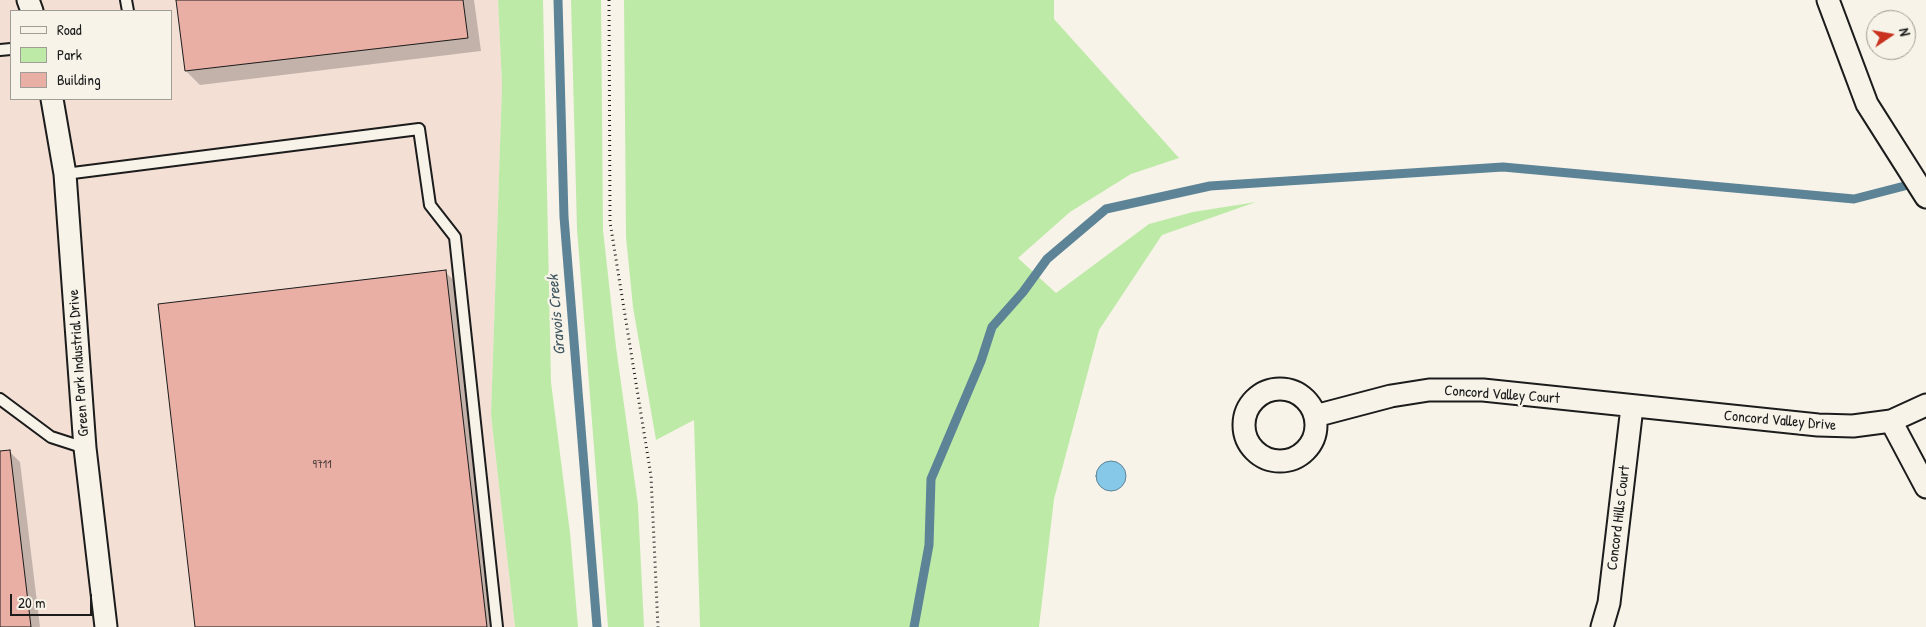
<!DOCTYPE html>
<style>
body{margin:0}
#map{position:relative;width:1926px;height:627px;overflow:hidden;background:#f7f3e8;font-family:"Patrick Hand",sans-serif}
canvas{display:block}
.legend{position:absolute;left:10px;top:10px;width:162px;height:90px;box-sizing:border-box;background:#f7f3e8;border:1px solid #9f9d96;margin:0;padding:6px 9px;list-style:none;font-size:15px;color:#1c1c1c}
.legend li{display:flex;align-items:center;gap:10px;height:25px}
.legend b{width:25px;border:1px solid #9f9d96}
.north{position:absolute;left:1866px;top:10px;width:50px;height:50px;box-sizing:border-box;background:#f7f3e8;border:1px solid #9f9d96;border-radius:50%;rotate:78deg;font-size:14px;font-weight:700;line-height:20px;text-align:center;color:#1c1c1c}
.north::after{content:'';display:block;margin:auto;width:18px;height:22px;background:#c8321e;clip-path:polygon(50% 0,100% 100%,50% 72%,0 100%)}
.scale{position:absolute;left:10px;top:594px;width:82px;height:22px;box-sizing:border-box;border:2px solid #1c1c1c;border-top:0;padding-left:6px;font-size:15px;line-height:18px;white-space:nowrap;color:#1c1c1c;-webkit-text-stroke:4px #f7f3e8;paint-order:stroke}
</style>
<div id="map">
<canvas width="1926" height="627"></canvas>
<ul class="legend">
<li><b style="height:6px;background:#f7f3e8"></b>Road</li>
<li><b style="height:14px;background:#beeaa8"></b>Park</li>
<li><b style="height:14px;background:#e9afa5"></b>Building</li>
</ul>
<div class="north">N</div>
<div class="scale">20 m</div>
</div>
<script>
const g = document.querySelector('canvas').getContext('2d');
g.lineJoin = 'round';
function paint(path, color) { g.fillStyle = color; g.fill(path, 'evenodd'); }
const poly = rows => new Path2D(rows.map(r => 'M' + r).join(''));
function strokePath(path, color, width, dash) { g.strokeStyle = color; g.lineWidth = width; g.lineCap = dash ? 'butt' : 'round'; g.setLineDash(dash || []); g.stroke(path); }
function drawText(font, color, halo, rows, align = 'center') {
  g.font = font + ' "Patrick Hand",sans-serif'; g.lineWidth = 4.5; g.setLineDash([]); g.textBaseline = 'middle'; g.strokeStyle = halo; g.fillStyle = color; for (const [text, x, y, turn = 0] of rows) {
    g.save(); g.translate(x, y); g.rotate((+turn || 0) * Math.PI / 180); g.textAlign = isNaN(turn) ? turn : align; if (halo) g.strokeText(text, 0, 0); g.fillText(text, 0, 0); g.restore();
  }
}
paint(poly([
 [0,0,498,0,502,85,491,415,515,627,0,627],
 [11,11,171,11,171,99,11,99]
]), '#f3dfd4');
paint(poly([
 [498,0,543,0,551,382,570,533,578,627,515,627,491,415,502,85],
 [571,0,601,0,603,230,616,347,638,505,644,627,608,627,577,229],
 [624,0,1054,0,1054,19,1179,158,1131,174,1070,212,1018,258,1056,293,1149,224,1193,212,1256,202,1162,235,1099,330,1054,499,1039,627,700,627,694,420,656,440,633,307,626,237]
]), '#beeaa8');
const water = poly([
 '1096 476a15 15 0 1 1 30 0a15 15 0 1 1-30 0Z'
]);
paint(water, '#86c8e7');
strokePath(water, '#5c8396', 1);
paint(poly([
 [178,0,474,0,481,51,200,85,186,71],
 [445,272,459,285,499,627,197,627],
 [9,451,20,462,40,627,0,627,0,452]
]), '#0003');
strokePath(poly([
 [558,0,564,217,597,627],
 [914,627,929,545,931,479,981,361,992,327,1023,292,1047,259,1106,209,1210,186,1503,167,1854,199,1916,183]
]), '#5c8396', 9);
const building = poly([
 [176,0,463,0,468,38,185,71,176,0],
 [446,270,487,627,195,627,158,304,446,270],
 [10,450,31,627,0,627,0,451,10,450]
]);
paint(building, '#e9afa5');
strokePath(building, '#1c1c1c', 1);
const service = poly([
 [126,0,128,11],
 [0,50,11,49],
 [65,174,419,129,430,205,455,237,497,627],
 [0,399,51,437,85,448]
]);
const minor = poly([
 [28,0,32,11],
 [1828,0,1867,104,1926,197],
 [52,99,65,174,85,448,106,627],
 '1244 425a36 36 0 1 1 72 0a36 36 0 1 1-72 0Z',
 [1315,416,1391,396,1429,390,1483,390,1818,425,1853,426,1891,421,1926,405],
 [1891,421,1926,487],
 [1602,627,1609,603,1632,407]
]);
strokePath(service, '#1c1c1c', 14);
strokePath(minor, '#1c1c1c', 25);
strokePath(poly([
 [609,0,610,222,651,476,658,627]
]), '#1c1c1c', 3, [1, 4]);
strokePath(service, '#f7f3e8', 10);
strokePath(minor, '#f7f3e8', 21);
drawText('12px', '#4f413e', null, [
 ["9711",322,465]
]);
drawText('15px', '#1c1c1c', '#f7f3e8', [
 ["Green Park Industrial Drive",79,363,-94],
 ["Concord Valley Court",1502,395,4],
 ["Concord Valley Drive",1780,421,5],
 ["Concord Hills Court",1619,518,-83]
]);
drawText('italic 16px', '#415863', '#f7f3e8', [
 ["Gravois Creek",557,315,-95]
]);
</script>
